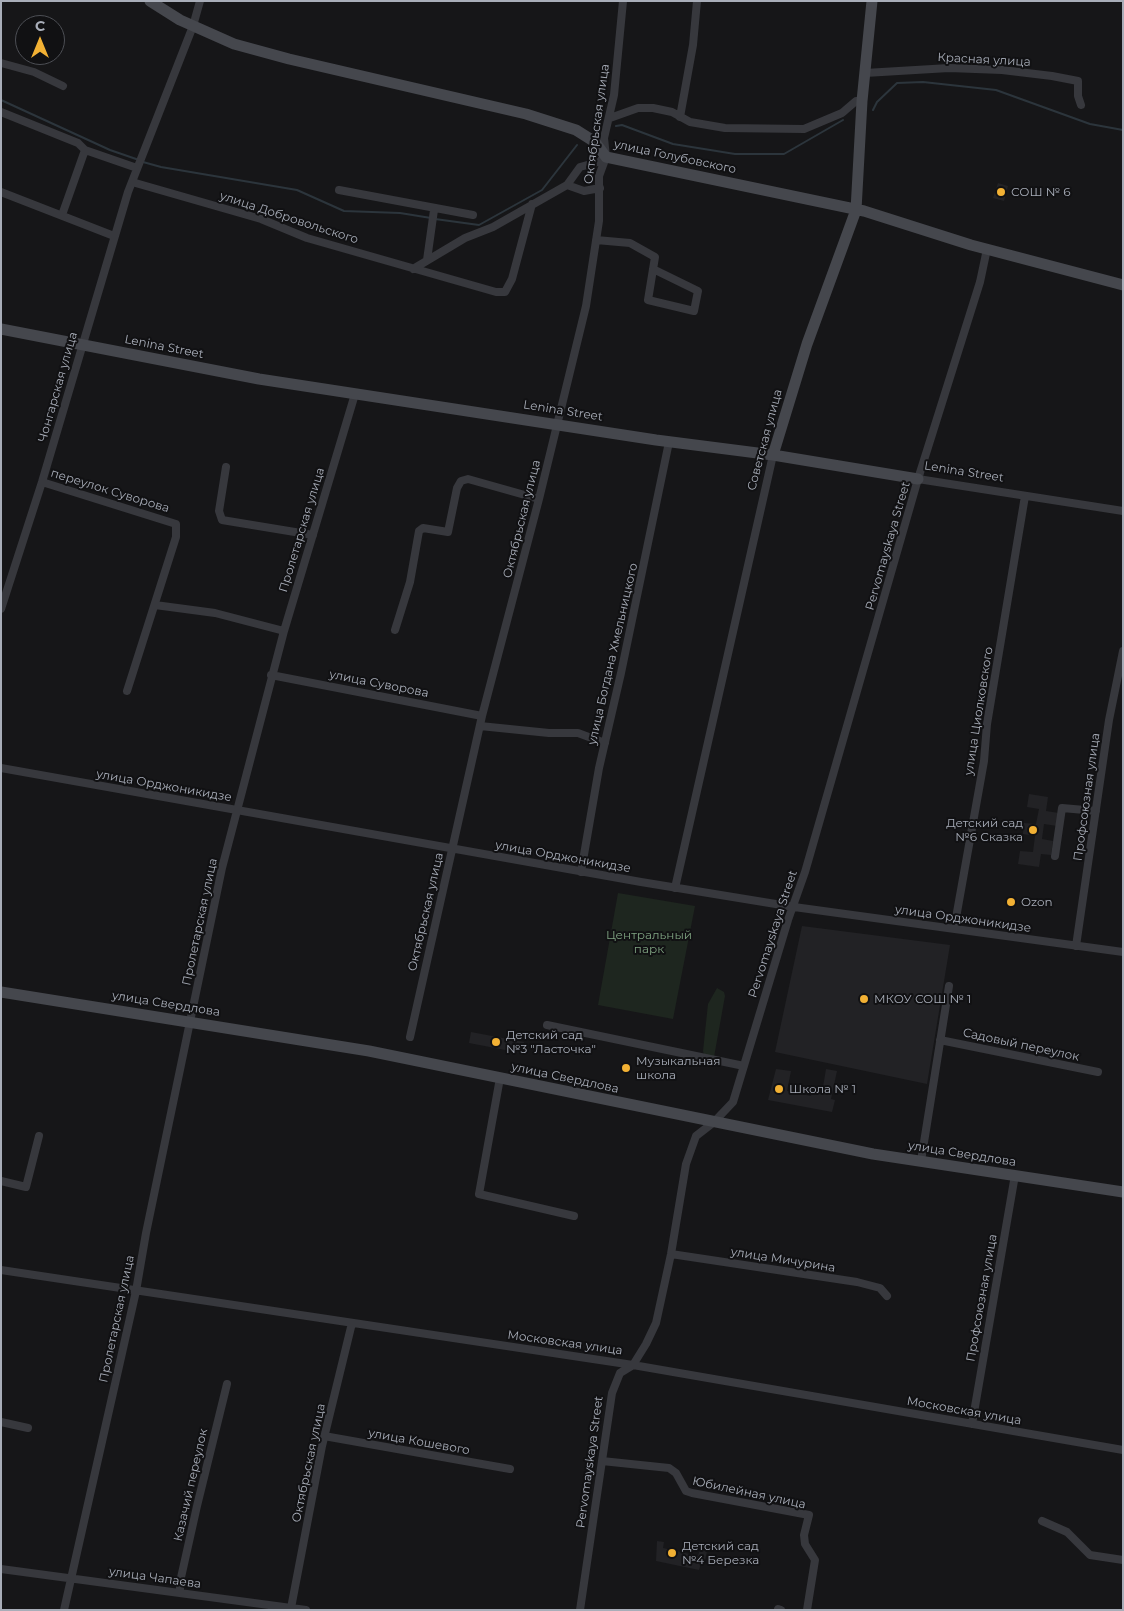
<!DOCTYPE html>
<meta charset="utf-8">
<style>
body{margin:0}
#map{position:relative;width:1124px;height:1611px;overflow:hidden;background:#161618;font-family:Montserrat,sans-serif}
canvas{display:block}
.frame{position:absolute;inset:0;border:2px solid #a8adb8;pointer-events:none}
.north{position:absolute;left:15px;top:15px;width:50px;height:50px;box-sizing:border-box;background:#111113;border:1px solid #4d4f55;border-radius:50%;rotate:0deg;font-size:14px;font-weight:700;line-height:20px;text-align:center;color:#a8adb8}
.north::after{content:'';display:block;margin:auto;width:18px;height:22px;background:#f2b134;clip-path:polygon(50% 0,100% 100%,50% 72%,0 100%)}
</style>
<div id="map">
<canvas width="1124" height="1611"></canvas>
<div class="frame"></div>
<div class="north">С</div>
</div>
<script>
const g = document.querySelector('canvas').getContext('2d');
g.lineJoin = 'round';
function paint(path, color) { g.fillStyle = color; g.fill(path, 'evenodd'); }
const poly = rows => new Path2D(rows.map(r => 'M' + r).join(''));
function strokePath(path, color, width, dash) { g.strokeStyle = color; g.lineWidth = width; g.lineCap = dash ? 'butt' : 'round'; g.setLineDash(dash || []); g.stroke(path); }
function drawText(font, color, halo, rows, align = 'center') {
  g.font = font + ' Montserrat,sans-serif'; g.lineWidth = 4; g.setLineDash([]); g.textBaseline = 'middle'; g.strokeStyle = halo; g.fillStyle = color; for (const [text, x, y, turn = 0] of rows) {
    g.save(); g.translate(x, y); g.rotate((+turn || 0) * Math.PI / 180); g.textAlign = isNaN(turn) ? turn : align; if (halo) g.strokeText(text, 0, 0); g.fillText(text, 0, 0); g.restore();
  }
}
paint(poly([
 [998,183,1008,186,1004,201,993,198],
 [1029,794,1048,797,1046,811,1059,813,1057,826,1044,824,1042,839,1053,841,1051,855,1041,854,1039,867,1018,864,1020,851,1033,852,1035,836,1023,834,1024,823,1036,824,1039,809,1027,807],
 [802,926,950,945,927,1084,775,1052],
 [471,1032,524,1042,521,1053,469,1043],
 [776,1069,791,1071,787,1091,811,1096,812,1091,822,1093,826,1069,837,1071,831,1099,835,1100,832,1112,768,1100],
 [657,1541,664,1542,663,1548,698,1556,700,1549,707,1551,705,1560,702,1560,699,1570,656,1561]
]), '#222225');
paint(poly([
 [618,893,695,906,673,1019,598,1005],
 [717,988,724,992,725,996,714,1057,704,1055,703,1051,708,1004]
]), '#1e261f');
strokePath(poly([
 [1,100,110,150,139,160],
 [873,110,877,102,897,83,923,82,996,90,1090,124,1123,130],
 [616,126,622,125,673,144,735,154,784,154,843,120],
 [143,162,161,167,297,190,344,211,400,213,431,218],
 [435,219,479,225,542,190,577,145]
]), '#2c353c', 2);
strokePath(poly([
 [1,63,34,72,63,86],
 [865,73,949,68,1002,70,1052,76,1078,81,1078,96,1081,105],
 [1,112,78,143,85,150],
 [680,117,693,45,697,1],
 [610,118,638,108,653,108,672,112,690,122,725,128,804,129,842,113,856,101,862,101],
 [132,182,261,219,307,238,496,292,505,292,512,279,532,204],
 [567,185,584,191,600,188],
 [339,190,473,215],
 [1,192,114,236],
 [62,215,85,150,137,168],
 [596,240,630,243,655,257,648,300,694,311,698,291,653,269],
 [427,260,434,210],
 [413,269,465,238,493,227,567,185,580,167,598,162,606,157],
 [226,467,219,511,222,520,313,535],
 [918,479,1123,511],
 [42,482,176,524,176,537,127,691],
 [155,605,215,613,284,631],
 [1,609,42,482,128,192,193,26,200,1],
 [395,630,410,582,419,531,423,528,448,532,457,488,461,481,468,479,539,499],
 [271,675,482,716],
 [480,726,549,733,578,733,605,743],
 [1,768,641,882,794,907,1123,952],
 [1055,856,1062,808,1096,811],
 [581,872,599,768,621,673,669,442],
 [675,888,773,455],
 [954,929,984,761,987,724,1025,496],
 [1076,946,1109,720,1123,651],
 [547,1025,744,1066],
 [410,1037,482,716,539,499,586,306,599,221,599,176,606,157,604,138,614,95,623,1],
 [940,1040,1098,1072],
 [500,1078,479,1194,574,1216],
 [921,1161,949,986],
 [1,1181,26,1187,39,1136],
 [671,1254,857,1282,880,1288,887,1296],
 [1,1270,633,1365,1123,1450],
 [1,1422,28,1428],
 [972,1424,1015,1175],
 [324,1436,510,1469],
 [602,1461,669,1468,676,1473,686,1491,692,1493,809,1515,804,1535,805,1544,815,1560,807,1610],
 [1042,1521,1067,1532,1090,1555,1123,1560],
 [1,1569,306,1610],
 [180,1593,180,1582,197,1506,227,1384],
 [291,1608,322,1446,352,1323],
 [778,1609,781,1610],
 [64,1610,136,1291,146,1233,222,868,284,631,355,394],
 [580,1610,612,1393,620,1373,633,1365,646,1344,656,1323,671,1254,686,1164,696,1136,714,1122,733,1102,788,920,805,872,918,479,980,282,987,249]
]), '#37383d', 8);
strokePath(poly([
 [150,1,180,20,234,44,289,59,526,114,576,130,595,142,606,157,864,211,971,245,1123,285],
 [1,329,259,379,656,440,773,455,918,479],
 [773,455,807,344,856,210,862,101,872,1],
 [1,992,369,1051,873,1154,1123,1192]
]), '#45474d', 11);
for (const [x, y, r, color] of [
 [1001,192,5,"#f2b134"],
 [1033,830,5,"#f2b134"],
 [1011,902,5,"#f2b134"],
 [864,999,5,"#f2b134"],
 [496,1042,5,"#f2b134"],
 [626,1068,5,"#f2b134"],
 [779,1089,5,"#f2b134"],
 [672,1553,5,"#f2b134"]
]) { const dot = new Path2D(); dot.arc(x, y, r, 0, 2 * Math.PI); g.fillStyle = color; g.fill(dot); strokePath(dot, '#111113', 2); }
drawText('12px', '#a8adb8', '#111113', [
 ["Красная улица",984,60,3],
 ["Октябрьская улица",597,124,-82],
 ["улица Голубовского",675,157,12],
 ["улица Добровольского",289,218,18],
 ["Lenina Street",164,347,11],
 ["Чонгарская улица",58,387,-74],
 ["Lenina Street",563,411,9],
 ["Советская улица",765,440,-75],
 ["Lenina Street",964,472,9],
 ["переулок Суворова",110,491,17],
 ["Октябрьская улица",522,519,-76],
 ["Пролетарская улица",302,530,-73],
 ["Pervomayskaya Street",888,546,-74],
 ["улица Богдана Хмельницкого",613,654,-77],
 ["улица Суворова",379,684,11],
 ["улица Циолковского",979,711,-81],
 ["улица Орджоникидзе",164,786,10],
 ["Профсоюзная улица",1087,797,-82],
 ["улица Орджоникидзе",563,857,10],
 ["Октябрьская улица",426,912,-77],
 ["улица Орджоникидзе",963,919,8],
 ["Пролетарская улица",200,922,-78],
 ["Pervomayskaya Street",773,934,-72],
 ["улица Свердлова",166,1004,9],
 ["Садовый переулок",1021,1045,12],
 ["улица Свердлова",565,1078,12],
 ["улица Свердлова",962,1154,9],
 ["улица Мичурина",783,1260,9],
 ["Профсоюзная улица",982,1298,-80],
 ["Пролетарская улица",117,1319,-78],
 ["Московская улица",565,1343,8],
 ["Московская улица",964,1411,10],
 ["улица Кошевого",419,1442,10],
 ["Pervomayskaya Street",590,1462,-82],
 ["Октябрьская улица",309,1463,-78],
 ["Казачий переулок",191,1485,-77],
 ["Юбилейная улица",749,1493,12],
 ["улица Чапаева",155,1578,8]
]);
drawText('12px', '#a8adb8', '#111113', [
 ["СОШ № 6",1011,192],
 ["Детский сад",1023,823,"right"],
 ["№6 Сказка",1023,837,"right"],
 ["Ozon",1021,902],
 ["МКОУ СОШ № 1",874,999],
 ["Детский сад",506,1035],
 ["№3 \"Ласточка\"",506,1049],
 ["Музыкальная",636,1061],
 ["школа",636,1075],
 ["Школа № 1",789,1089],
 ["Детский сад",682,1546],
 ["№4 Березка",682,1560]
], 'left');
drawText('12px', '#7fa381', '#111113', [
 ["Центральный",649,935],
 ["парк",649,949]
]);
</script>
